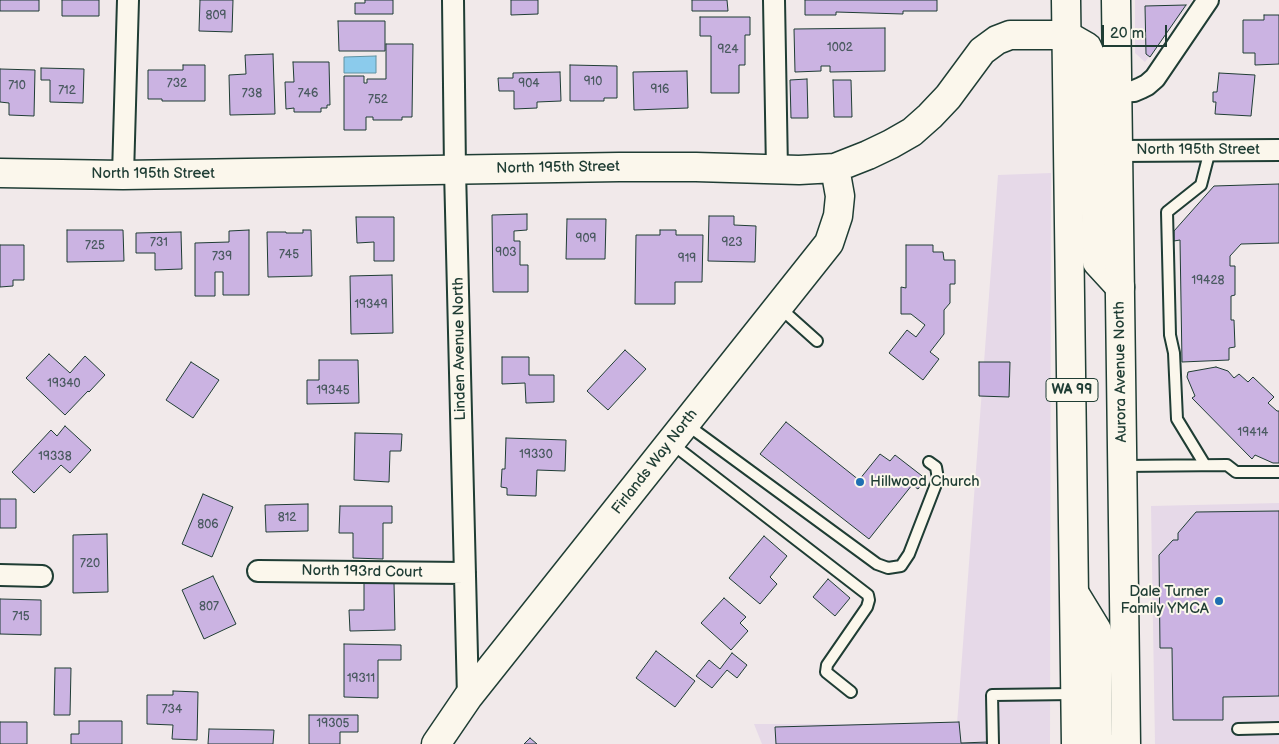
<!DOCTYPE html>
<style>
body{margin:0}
#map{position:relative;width:1279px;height:744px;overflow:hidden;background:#f1e9ea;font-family:"Balsamiq Sans",sans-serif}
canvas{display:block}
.scale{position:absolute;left:1102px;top:25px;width:65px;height:22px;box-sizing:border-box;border:2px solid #1f3d34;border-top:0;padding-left:6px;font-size:15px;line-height:18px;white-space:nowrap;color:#1f3d34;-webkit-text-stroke:4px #fbf7ec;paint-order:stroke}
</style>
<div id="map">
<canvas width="1279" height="744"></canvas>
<div class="scale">20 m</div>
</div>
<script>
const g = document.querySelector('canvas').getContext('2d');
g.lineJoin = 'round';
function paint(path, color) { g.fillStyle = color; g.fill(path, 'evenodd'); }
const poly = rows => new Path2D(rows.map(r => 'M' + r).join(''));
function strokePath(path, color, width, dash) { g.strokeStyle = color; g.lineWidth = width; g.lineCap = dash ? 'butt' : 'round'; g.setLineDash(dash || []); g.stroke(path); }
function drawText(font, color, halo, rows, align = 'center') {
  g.font = font + ' "Balsamiq Sans",sans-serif'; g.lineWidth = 4; g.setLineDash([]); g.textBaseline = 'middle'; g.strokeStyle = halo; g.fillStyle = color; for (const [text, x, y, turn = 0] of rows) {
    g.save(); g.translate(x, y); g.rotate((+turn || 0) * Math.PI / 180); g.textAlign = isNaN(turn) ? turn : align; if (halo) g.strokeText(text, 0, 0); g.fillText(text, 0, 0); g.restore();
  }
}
paint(poly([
 [1135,0,1192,0,1145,62,1135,53],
 [1051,173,1050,744,762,744,754,724,957,724,998,175],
 [1279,503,1279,744,1155,744,1151,506]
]), '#e6d9e8');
const water = poly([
 [376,56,376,73,344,73,344,57,376,56]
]);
paint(water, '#8bcbec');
strokePath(water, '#6092a2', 1);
const building = poly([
 [0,0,39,0,39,11,0,11,0,0],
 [62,0,99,0,99,16,62,16,62,0],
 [200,0,233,0,232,32,199,31,200,0],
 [365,0,393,0,393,14,355,14,355,3,365,3,365,0],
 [511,0,538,0,538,14,511,15,511,0],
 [692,0,727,0,728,11,692,11,692,0],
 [805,0,937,0,937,11,903,11,903,14,836,12,836,15,805,15,805,0],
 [1186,5,1150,57,1146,54,1145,6,1186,5],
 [1264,15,1279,15,1279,64,1255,65,1255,53,1243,53,1243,20,1264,20,1264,15],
 [700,17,750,17,750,35,745,35,745,65,739,65,739,93,711,93,711,36,700,36,700,17],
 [338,21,385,21,385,51,339,51,338,21],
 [885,28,885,71,830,72,830,66,821,66,821,71,795,72,794,29,885,28],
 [386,44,413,44,412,117,402,117,402,120,373,120,373,117,366,117,366,130,344,130,344,76,364,76,364,83,367,83,367,79,386,79,386,44],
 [273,54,275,114,230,115,229,75,246,74,245,55,273,54],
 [293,62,329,62,330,105,327,105,327,108,321,108,321,112,294,112,294,108,286,109,285,82,294,82,293,62],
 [183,65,205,65,205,101,162,101,162,99,148,99,148,70,183,70,183,65],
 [570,65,617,66,617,98,604,98,604,101,570,101,570,65],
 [41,68,84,69,83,103,50,102,50,80,41,80,41,68],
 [0,69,35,70,34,116,9,115,9,103,0,102,0,69],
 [687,71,688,108,634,110,633,72,687,71],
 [560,72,561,101,537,102,537,108,514,109,514,91,499,91,498,78,513,78,513,73,560,72],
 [1219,73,1255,75,1251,116,1215,114,1216,102,1213,102,1213,92,1217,92,1219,73],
 [807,79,808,118,791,118,790,80,807,79],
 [833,80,851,80,852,117,834,117,833,80],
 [1279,184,1279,243,1241,244,1230,256,1230,266,1235,266,1235,295,1231,296,1231,320,1234,320,1235,347,1229,348,1229,360,1182,362,1180,240,1174,241,1174,231,1214,186,1279,184],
 [527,214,527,230,514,231,514,241,520,241,520,265,528,265,528,292,493,292,492,215,527,214],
 [709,216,734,216,734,225,756,226,755,262,708,261,709,216],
 [356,217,394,217,394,261,374,261,374,242,357,243,356,217],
 [567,219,606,219,605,259,566,259,567,219],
 [67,230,123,230,124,261,67,262,67,230],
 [249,230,249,295,223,295,223,272,215,272,215,296,195,296,195,243,229,242,229,231,249,230],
 [303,230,311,230,312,276,268,277,267,232,286,232,286,233,303,233,303,230],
 [660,230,676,230,676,235,703,235,702,282,675,282,675,304,635,304,636,235,660,235,660,230],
 [181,232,182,269,155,270,155,253,136,253,136,233,181,232],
 [0,245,24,245,24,280,13,280,13,286,0,287,0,245],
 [906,245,933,245,933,252,943,252,944,260,955,260,955,284,950,284,950,303,944,310,944,334,930,352,939,359,923,380,889,353,907,330,916,337,925,325,911,314,901,314,901,287,906,288,906,245],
 [392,275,393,333,351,334,350,276,392,275],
 [625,350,646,369,608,410,587,391,625,350],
 [49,354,70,373,85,356,105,375,89,392,88,391,65,415,26,378,49,354],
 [502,357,529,357,529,375,554,375,554,402,526,403,525,383,502,384,502,357],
 [319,360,358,360,359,403,307,404,307,380,319,380,319,360],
 [191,362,219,380,193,418,166,400,191,362],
 [979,362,1010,362,1009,397,979,396,979,362],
 [1216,367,1228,371,1234,378,1239,374,1248,382,1253,377,1274,397,1268,403,1277,411,1279,411,1279,463,1273,463,1255,455,1252,459,1192,398,1195,396,1187,377,1188,372,1216,367],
 [786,422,859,480,880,454,890,461,895,455,926,479,918,489,912,485,869,539,760,454,786,422],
 [65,426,91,450,70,473,61,465,34,493,12,472,51,430,57,436,65,426],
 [355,433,402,434,401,451,390,451,389,482,354,480,355,433],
 [506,438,566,440,565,471,537,470,536,496,507,495,507,488,501,487,502,469,505,469,506,438],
 [203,494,233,507,212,557,182,544,203,494],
 [0,499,16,499,16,528,0,528,0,499],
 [308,504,308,531,266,532,265,505,308,504],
 [340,506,392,506,392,523,383,523,383,559,353,558,353,533,339,533,340,506],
 [1279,511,1279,696,1223,697,1223,720,1173,720,1172,648,1160,648,1159,555,1173,540,1178,540,1178,533,1196,512,1279,511],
 [107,534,108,592,73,593,73,535,107,534],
 [764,536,787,556,770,577,777,584,760,604,729,578,764,536],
 [213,576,236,624,204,639,182,590,213,576],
 [828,579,850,598,835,616,813,597,828,579],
 [394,582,395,630,350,631,349,610,364,610,364,583,394,582],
 [724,598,746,617,740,623,748,631,731,650,701,623,724,598],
 [0,599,41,600,41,635,0,634,0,599],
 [344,644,401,645,401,660,378,660,378,698,344,697,344,644],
 [656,651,695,681,675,707,636,678,656,651],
 [732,653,747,665,737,678,727,670,712,688,696,676,709,660,720,669,732,653],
 [55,668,71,668,70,715,54,715,55,668],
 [173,691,198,692,197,740,172,739,173,725,147,724,147,695,173,695,173,691],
 [309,715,358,715,358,732,340,732,340,744,309,744,309,715],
 [79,721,122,721,122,744,71,744,71,734,79,734,79,721],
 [0,722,27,722,27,744,0,744,0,722],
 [959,722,961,743,988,742,988,744,776,744,775,727,959,722],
 [209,729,274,730,273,744,208,744,209,729],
 [530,738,537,744,524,744,530,738]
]);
paint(building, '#cbb3e2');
strokePath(building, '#1f3d34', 1);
const lane = poly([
 [779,307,817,341],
 [686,424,877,564,888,568,901,566,909,554,938,479,936,467,929,462],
 [671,443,868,595,869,600,867,607,827,665,826,672,851,692],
 [1205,465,1177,419,1174,353,1170,335,1167,212,1201,185,1210,150],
 [1123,466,1227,465,1236,472,1279,472],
 [1238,729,1279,728],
 [993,744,992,695,1074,694]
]);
const street = poly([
 [453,0,455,170,468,697],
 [774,0,777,170],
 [1118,92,1134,91,1141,88,1147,85,1155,78,1208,0],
 [1118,151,1279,150],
 [123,175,128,0],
 [258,571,465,573],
 [0,575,42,576]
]);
const secondary = poly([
 [0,173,123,175,619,167,696,167,799,170,835,168,868,155,891,144,912,132,930,116,948,97,982,51,997,40,1010,35,1066,35],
 [436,744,468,697,829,243,838,216,840,196,835,168]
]);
const primary = poly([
 [1066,35,1087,47,1091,56,1093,66,1097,262,1120,287],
 [1075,594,1097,630,1098,741,1101,744]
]);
const highway = poly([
 [1066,0,1076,744],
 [1116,0,1126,744]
]);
strokePath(lane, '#1f3d34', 14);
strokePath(street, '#1f3d34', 24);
strokePath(secondary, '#1f3d34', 31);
strokePath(primary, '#1f3d34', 31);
strokePath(highway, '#1f3d34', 31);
strokePath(lane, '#fbf7ec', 10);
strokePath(street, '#fbf7ec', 20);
strokePath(secondary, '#fbf7ec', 28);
strokePath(primary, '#fbf7ec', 28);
strokePath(highway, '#fbf7ec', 28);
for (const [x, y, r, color] of [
 [860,482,5,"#1f6fb2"],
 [1219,601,5,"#1f6fb2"]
]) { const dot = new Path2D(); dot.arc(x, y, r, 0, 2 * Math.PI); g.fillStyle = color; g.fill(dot); strokePath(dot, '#fbf7ec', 2); }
drawText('12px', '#4a5a60', null, [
 ["809",216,16],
 ["1002",840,48],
 ["924",728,50],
 ["910",593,82],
 ["732",177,84],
 ["904",529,84],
 ["710",17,86],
 ["916",660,90],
 ["712",67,91],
 ["738",252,94],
 ["746",308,94],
 ["752",378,100],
 ["909",586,239],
 ["731",159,243],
 ["923",732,243],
 ["725",95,246],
 ["903",506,253],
 ["745",289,255],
 ["739",222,257],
 ["919",687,259],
 ["19428",1208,281],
 ["19349",371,305],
 ["19340",64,384],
 ["19345",333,391],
 ["19414",1253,433],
 ["19330",536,455],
 ["19338",55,457],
 ["812",287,518],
 ["806",208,525],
 ["720",90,564],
 ["807",209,607],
 ["715",21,617],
 ["19311",361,679],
 ["734",172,710],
 ["19305",333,724]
]);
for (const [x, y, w] of [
 [1072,390,52]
]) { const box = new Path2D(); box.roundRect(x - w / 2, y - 11.5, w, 23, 4); g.fillStyle = '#fbf7ec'; g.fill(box); strokePath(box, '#1f3d34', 1); }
drawText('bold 14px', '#1f3d34', null, [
 ["WA 99",1072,390]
]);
drawText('15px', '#1f3d34', '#fbf7ec', [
 ["North 195th Street",1198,150],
 ["North 195th Street",558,168,-1],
 ["North 195th Street",153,174],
 ["Linden Avenue North",460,349,-91],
 ["Aurora Avenue North",1121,372,-91],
 ["Firlands Way North",655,462,-52],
 ["North 193rd Court",362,572,1]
]);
drawText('15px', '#1f3d34', '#fbf7ec', [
 ["Hillwood Church",870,482],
 ["Dale Turner",1209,592,"right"],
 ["Family YMCA",1209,609,"right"]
], 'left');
</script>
